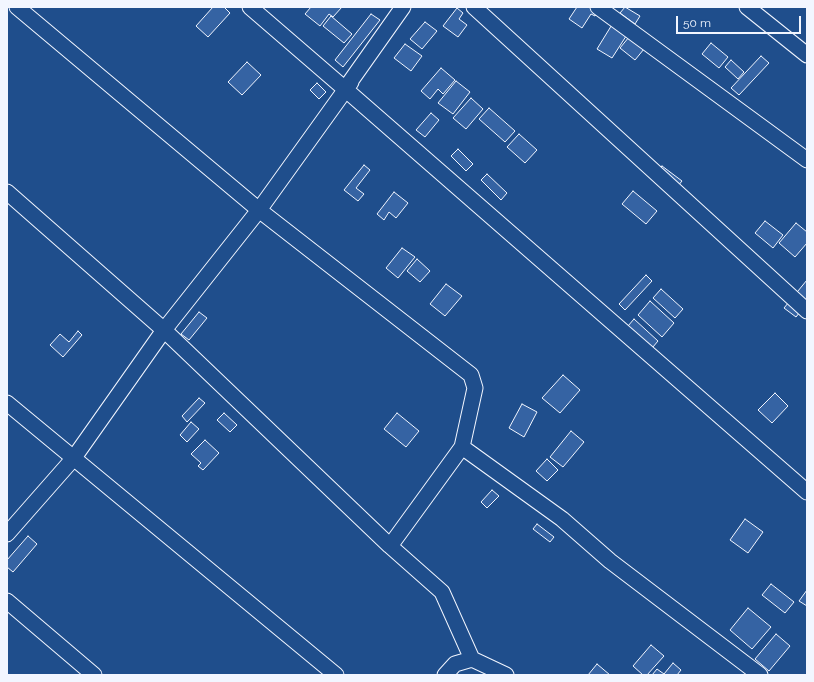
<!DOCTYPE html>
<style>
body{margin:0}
#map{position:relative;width:814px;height:682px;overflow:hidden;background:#1f4e8c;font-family:Raleway,sans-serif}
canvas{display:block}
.frame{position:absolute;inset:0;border:8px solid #f2f6ff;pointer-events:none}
.scale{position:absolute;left:676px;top:16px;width:125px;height:18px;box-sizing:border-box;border:2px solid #f2f6ff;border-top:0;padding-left:5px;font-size:12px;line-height:14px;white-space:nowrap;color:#f2f6ff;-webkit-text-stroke:3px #1f4e8c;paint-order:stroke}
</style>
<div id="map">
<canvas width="814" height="682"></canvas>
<div class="frame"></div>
<div class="scale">50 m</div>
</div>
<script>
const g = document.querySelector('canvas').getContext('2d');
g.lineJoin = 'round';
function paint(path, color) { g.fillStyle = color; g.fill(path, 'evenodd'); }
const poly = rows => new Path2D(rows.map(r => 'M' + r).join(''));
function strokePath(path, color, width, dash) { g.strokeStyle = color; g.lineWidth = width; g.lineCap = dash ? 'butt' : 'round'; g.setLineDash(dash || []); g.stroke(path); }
const building = poly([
 [213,7,224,7,230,13,208,37,196,26,213,7],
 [311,7,342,7,333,17,329,14,320,26,305,14,311,7],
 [577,7,595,7,599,10,595,16,591,14,582,28,569,19,577,7],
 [625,7,640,16,635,24,620,13,625,7],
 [457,8,463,13,459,19,467,25,458,37,443,26,457,8],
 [371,14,380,20,343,67,335,60,371,14],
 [331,16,352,34,344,43,323,26,331,16],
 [425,22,437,31,422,49,410,39,425,22],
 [613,23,630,30,612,58,597,49,613,23],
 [629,37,644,49,635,60,620,48,629,37],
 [711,43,728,57,719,68,702,54,711,43],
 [405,44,422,56,411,71,394,58,405,44],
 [761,56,769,63,739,95,731,88,761,56],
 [731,60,744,72,738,79,725,67,731,60],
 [247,62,261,75,242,95,228,82,247,62],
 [441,68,455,80,443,94,438,89,430,99,421,91,441,68],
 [456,81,470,92,453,114,438,103,456,81],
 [317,83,326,92,319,99,310,90,317,83],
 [471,98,483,109,466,129,453,118,471,98],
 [489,108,515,131,505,142,479,119,489,108],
 [431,113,439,120,425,137,416,130,431,113],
 [519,134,537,150,525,163,507,147,519,134],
 [458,149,473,164,466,171,451,156,458,149],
 [364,165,370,170,356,188,364,194,358,201,344,190,364,165],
 [662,166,682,181,673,192,653,177,662,166],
 [487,174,507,193,501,200,481,180,487,174],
 [633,191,657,211,646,224,622,204,633,191],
 [394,192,408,203,396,218,389,212,384,220,377,214,394,192],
 [765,221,783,235,773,248,755,233,765,221],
 [796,223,807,232,807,243,795,257,779,243,796,223],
 [402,248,415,257,398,278,386,268,402,248],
 [417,259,430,271,420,282,407,271,417,259],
 [646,275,652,281,625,310,619,304,646,275],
 [807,280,807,303,796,317,784,308,807,280],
 [446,284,462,296,445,316,430,304,446,284],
 [661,289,683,309,675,318,653,298,661,289],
 [650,301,674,323,662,337,638,315,650,301],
 [199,312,207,318,189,340,181,334,199,312],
 [634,319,658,341,647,354,622,333,634,319],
 [78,331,82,335,63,357,50,345,60,334,69,342,78,331],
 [563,375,580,390,560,413,542,398,563,375],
 [775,393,788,406,772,423,758,410,775,393],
 [199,398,205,403,187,422,182,416,199,398],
 [522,404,537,412,524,437,509,428,522,404],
 [224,413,237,425,230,432,217,420,224,413],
 [397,413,419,431,406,447,384,429,397,413],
 [191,422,199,429,187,442,180,435,191,422],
 [571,431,584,442,563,467,550,457,571,431],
 [205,440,219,453,203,470,198,466,201,463,191,454,205,440],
 [547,459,558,470,547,481,536,471,547,459],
 [492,490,499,496,487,508,481,502,492,490],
 [745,519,763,532,748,553,730,540,745,519],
 [537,524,554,537,550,542,533,529,537,524],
 [28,536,37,544,13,572,7,567,7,560,28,536],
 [771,584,794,602,785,613,762,595,771,584],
 [807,590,807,606,799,601,807,590],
 [748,608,771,627,752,649,730,630,748,608],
 [776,634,790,646,769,671,755,659,776,634],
 [651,645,664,656,647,675,643,675,633,666,651,645],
 [673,663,681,670,677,675,652,675,657,669,664,674,673,663],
 [597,664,610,675,588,675,597,664]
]);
paint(building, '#3563a3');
strokePath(building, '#f2f6ff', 1);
const minor = poly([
 [17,7,259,210,471,375,475,388,462,447,562,519,610,561,760,675],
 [250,7,345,89],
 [403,7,345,89,807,492],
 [474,7,807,311],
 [598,7,807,160],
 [747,7,807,55],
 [7,192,164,330,390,546,442,592,472,659],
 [7,403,336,675],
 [7,534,73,459,164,330,259,210,351,82],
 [390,546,462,447],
 [7,601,94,675],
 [445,675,455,664,472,659,506,675]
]);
strokePath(minor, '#f2f6ff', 17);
strokePath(minor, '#1f4e8c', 15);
</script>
